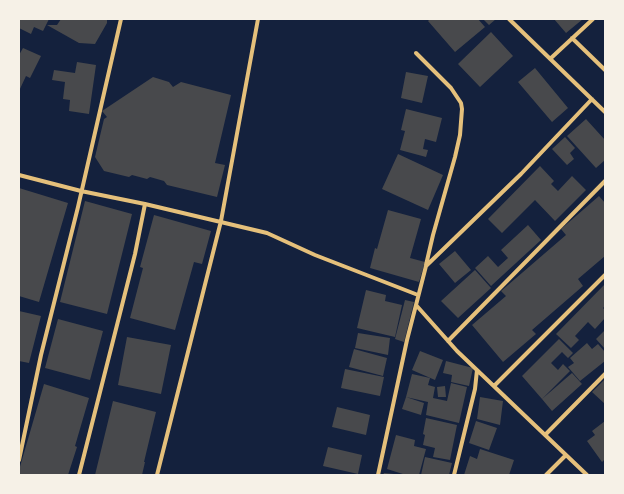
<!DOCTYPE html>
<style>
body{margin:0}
#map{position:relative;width:624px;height:494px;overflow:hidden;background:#14213d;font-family:"Nunito Sans",sans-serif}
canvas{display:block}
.frame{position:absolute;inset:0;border:20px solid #f6f1e7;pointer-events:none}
</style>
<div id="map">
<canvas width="624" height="494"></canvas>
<div class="frame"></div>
</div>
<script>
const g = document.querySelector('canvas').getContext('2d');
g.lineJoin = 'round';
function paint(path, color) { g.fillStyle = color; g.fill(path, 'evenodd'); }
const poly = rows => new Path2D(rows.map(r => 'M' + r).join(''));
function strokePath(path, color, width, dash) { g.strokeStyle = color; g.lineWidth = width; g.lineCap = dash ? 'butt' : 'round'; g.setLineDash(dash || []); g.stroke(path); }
paint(poly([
 [19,19,49,19,43,31,34,27,31,34,19,28],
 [61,19,107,19,107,23,95,44,79,43,47,25,57,25],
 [430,19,478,19,485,27,455,52,428,21],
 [483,19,496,19,489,25],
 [554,19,583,19,566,33],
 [491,32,513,56,480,87,458,64],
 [23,48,41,56,30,78,26,76,19,91,19,55],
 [77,62,96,65,89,114,69,111,70,100,63,99,65,82,52,80,54,70,75,73],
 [535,68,568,108,552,122,518,82],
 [406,72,428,76,422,103,401,98],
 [153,77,169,82,173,87,181,82,231,95,215,163,225,165,217,197,167,185,164,181,150,177,147,179,132,175,129,177,104,171,95,157,104,119,107,117,102,111],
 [406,109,442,118,436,142,425,139,423,149,428,150,426,157,400,150,405,131,401,130],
 [586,119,605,140,605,160,596,168,567,136],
 [565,137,575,148,570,153,574,159,567,165,552,149],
 [398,154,443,175,428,210,382,189],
 [540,166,554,181,551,184,558,191,572,176,586,190,555,221,535,200,502,233,488,219],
 [19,188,68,203,39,302,19,296],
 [599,196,605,203,605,256,578,279,583,286,532,330,536,334,503,362,472,325,506,296,501,291,566,235,561,229],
 [85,201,132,214,107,314,60,302],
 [388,210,421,219,410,258,425,262,419,282,370,268,375,248,377,249],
 [154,215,211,231,202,264,194,262,175,330,130,318,143,268,140,267],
 [528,225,541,240,491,286,475,268,488,256,498,267,508,258,501,250],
 [455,251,471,270,455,283,439,264],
 [475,270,491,288,458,318,441,301],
 [605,284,605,306,603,308,605,310,605,318,595,329,588,322,575,336,579,340,571,348,556,334],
 [366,290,386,295,385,301,402,305,395,337,357,328],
 [405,300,414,302,404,342,395,339],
 [19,311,41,316,29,363,19,361],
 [58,319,103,331,90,380,45,368],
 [605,330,605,349,596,339],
 [358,333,390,338,388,355,355,348],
 [127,337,171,345,161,394,118,385],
 [559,339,573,353,568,358,562,352,551,363,558,370,563,364,570,371,542,399,522,376],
 [587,343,592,349,598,344,605,352,605,361,580,381,568,367,574,363,570,358],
 [354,349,387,358,383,376,349,367],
 [420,351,443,360,435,380,412,370],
 [446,361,473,368,469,386,451,382,452,375,443,373],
 [345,369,384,377,380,396,341,388],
 [572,373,582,384,552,411,542,399],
 [412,374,430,378,428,385,435,387,433,398,447,401,451,383,467,387,459,423,426,415,428,402,406,397],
 [605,379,605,404,592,392],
 [44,384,89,398,75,446,77,447,68,475,19,475,19,470],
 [445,386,446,397,438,397,437,387],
 [406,397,424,403,421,415,402,409],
 [480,397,503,401,500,425,477,419],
 [113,401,156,412,144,462,145,462,142,475,95,475],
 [337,407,370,415,366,435,332,427],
 [426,418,457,425,450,460,433,457,435,448,423,445,425,435,423,434],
 [476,421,497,428,489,450,469,443],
 [605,421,605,459,602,462,587,441,595,435,592,431],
 [396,435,415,440,414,446,426,449,419,475,406,475,387,469],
 [328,447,362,455,358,474,323,466],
 [480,449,514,460,509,475,464,475,470,456,477,459],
 [425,457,452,463,449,475,421,475],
 [384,473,394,474,394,475,383,475]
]), '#48494c');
strokePath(poly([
 [509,19,605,112],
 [572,38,605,70],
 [416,53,451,88,461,103,462,109,460,135,455,157,433,235,426,265],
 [550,59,593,19],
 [19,175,81,191,145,204,135,254,79,475],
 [145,204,267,233,315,255,418,295],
 [448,341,605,181],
 [494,386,605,275],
 [545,435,605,374],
 [19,460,41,355,78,207,121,19],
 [157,475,221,221,258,19],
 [378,475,407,340,416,305],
 [454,475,475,389,477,370],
 [546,475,566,455],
 [587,475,457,351,416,305,426,266,521,174,592,99]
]), '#e5c07b', 4);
</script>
